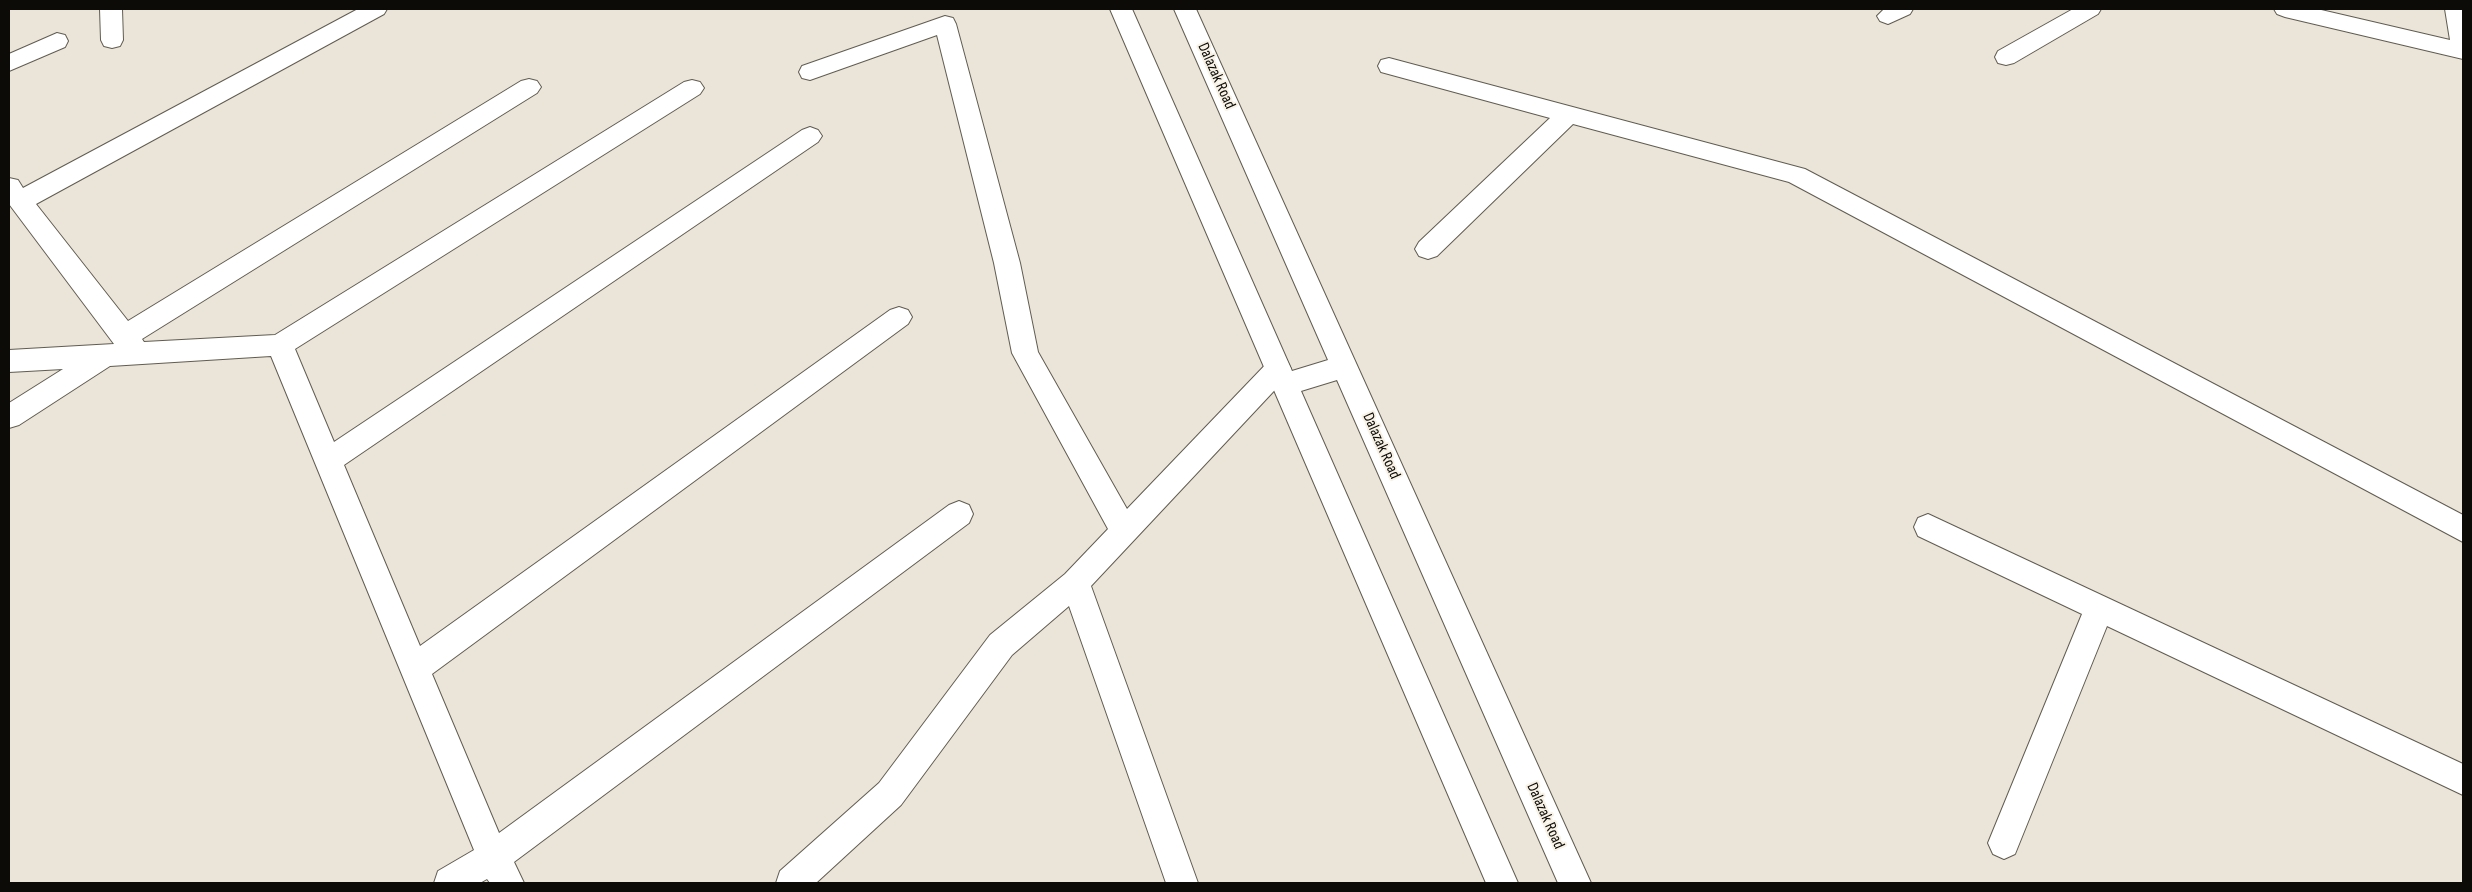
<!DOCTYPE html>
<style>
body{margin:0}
#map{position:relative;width:2472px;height:892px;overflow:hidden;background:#ebe5d9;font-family:"Sofia Sans Condensed",sans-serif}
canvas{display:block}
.frame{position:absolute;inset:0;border:10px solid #0d0b08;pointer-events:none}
</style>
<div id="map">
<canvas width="2472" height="892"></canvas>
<div class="frame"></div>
</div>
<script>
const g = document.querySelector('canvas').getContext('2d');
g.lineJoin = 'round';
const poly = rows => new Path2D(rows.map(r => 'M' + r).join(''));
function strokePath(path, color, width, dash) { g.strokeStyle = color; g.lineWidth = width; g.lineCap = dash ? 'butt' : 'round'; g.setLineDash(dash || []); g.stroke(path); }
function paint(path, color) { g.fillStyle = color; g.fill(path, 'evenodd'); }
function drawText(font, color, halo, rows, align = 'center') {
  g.font = font + ' "Sofia Sans Condensed",sans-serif'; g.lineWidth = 4; g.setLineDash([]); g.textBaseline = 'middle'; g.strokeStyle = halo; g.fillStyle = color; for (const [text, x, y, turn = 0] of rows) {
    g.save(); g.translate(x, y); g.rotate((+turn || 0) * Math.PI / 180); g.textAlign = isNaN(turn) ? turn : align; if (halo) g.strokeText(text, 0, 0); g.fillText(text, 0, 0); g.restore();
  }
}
const minor = poly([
 [100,9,122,9,123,40,120,46,112,48,104,46,101,40,100,9],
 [358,9,387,9,384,14,36,204,128,321,521,81,529,79,537,81,541,87,537,93,142,339,144,342,275,335,684,82,692,80,700,82,704,88,700,94,295,349,334,442,802,130,810,127,818,130,822,136,818,142,344,465,420,646,890,310,899,307,908,310,912,317,908,324,432,674,499,833,949,505,959,501,969,505,973,514,969,523,514,862,524,883,490,883,487,879,480,883,434,883,438,871,474,850,271,356,110,366,19,425,9,428,9,403,63,369,9,372,9,350,114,344,9,204,9,178,18,180,23,188,358,9],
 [1884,9,1913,9,1910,14,1888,24,1880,21,1877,16,1884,9],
 [2073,9,2101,9,2098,14,2014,63,2006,65,1998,63,1995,57,1998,51,2073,9],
 [2274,9,2317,9,2450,40,2445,9,2463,9,2463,59,2285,17,2277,14,2274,9],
 [945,16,953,18,956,24,1020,263,1038,352,1127,509,1269,361,1278,358,1287,361,1291,369,1287,377,1091,586,1198,883,1166,883,1069,606,1012,655,901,805,816,883,776,883,780,871,879,783,990,635,1065,574,1108,529,1012,353,994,263,937,35,810,80,802,78,799,72,802,66,945,16],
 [57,33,65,35,68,41,65,47,9,71,9,54,57,33],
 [1389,58,1805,169,2463,515,2463,542,1789,182,1573,124,1437,256,1428,259,1419,256,1415,249,1419,242,1550,118,1381,72,1378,66,1381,60,1389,58],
 [1928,514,2463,764,2463,795,2107,626,2015,854,2004,859,1993,854,1988,843,2082,614,1918,536,1914,527,1918,518,1928,514]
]);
const major = poly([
 [1110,9,1132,9,1292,371,1328,360,1174,9,1196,9,1591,883,1558,883,1337,380,1301,391,1518,883,1486,883,1110,9]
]);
strokePath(minor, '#615c51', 2);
strokePath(major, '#615c51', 2);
paint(minor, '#fff');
paint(major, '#fff');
drawText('16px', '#0d0b08', '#f8f2e6', [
 ["Dalazak Road",1216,76,66],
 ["Dalazak Road",1381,446,66],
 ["Dalazak Road",1545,816,66]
]);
</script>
